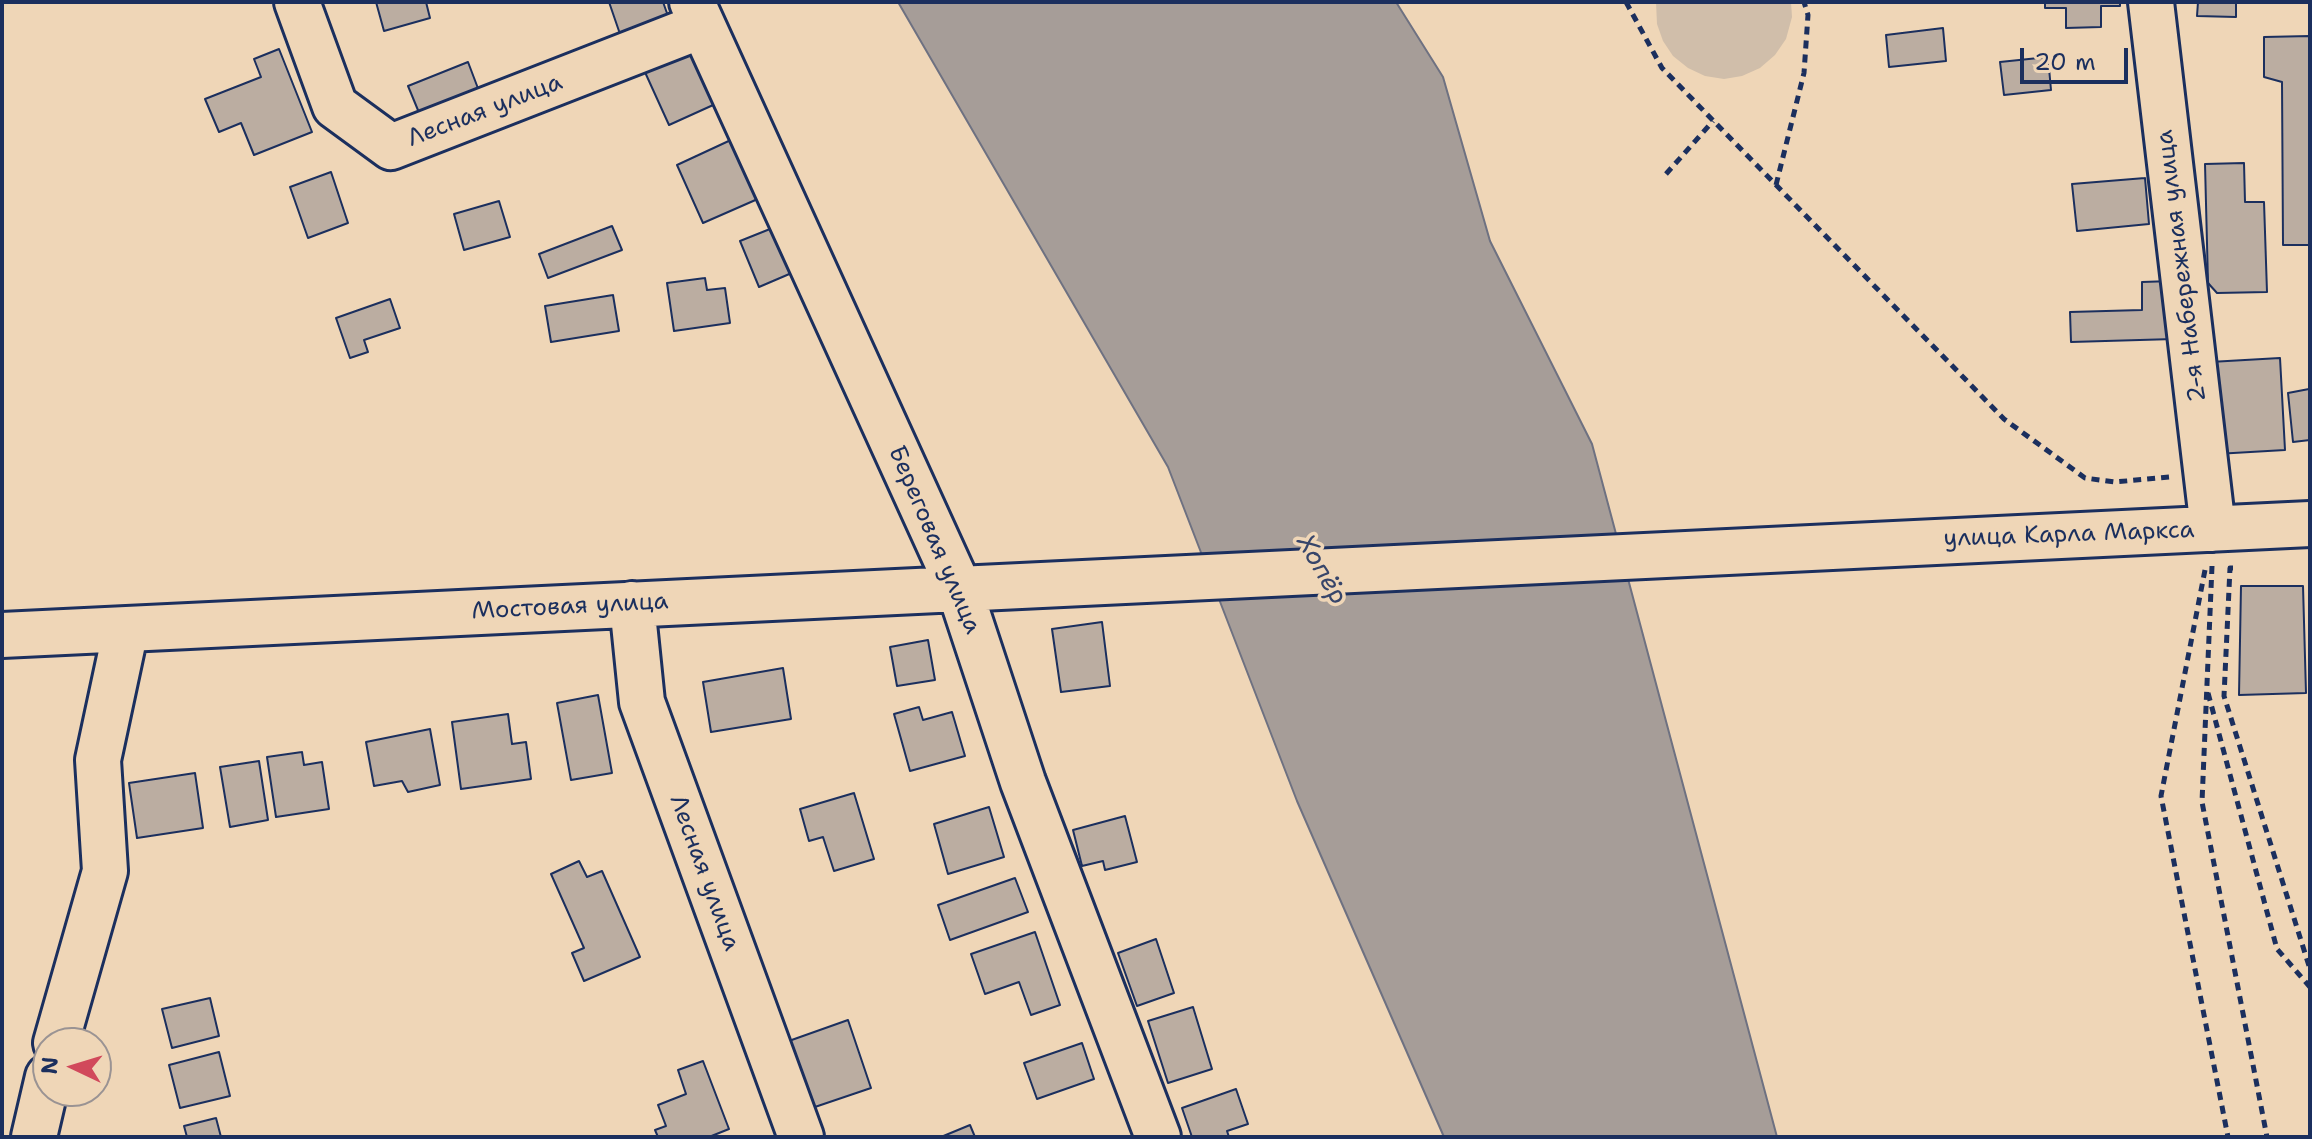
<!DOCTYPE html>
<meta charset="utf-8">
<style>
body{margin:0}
#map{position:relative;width:2312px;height:1139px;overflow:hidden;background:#efd6b7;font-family:"Shantell Sans",sans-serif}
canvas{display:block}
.frame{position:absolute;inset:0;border:4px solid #1b2f5e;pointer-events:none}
.north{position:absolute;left:32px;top:1027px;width:80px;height:80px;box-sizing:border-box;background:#efd6b7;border:2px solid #9a9393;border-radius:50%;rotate:274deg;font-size:22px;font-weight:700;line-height:32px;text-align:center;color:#1b2f5e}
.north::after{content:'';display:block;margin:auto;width:28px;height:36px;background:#d1495b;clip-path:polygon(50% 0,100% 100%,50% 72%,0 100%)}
.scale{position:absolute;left:2020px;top:48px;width:108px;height:36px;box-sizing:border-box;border:4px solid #1b2f5e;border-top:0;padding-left:10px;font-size:24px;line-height:28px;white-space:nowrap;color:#1b2f5e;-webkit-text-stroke:6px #efd6b7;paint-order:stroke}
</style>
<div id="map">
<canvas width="2312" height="1139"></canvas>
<div class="frame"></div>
<div class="north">N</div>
<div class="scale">20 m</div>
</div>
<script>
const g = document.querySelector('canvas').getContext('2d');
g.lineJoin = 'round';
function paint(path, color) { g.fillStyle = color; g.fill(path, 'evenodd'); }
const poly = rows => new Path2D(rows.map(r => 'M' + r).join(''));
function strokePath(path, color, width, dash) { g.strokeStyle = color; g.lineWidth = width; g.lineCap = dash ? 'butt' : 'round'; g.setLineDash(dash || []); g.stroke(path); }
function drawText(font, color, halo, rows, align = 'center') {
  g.font = font + ' "Shantell Sans",sans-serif'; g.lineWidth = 7; g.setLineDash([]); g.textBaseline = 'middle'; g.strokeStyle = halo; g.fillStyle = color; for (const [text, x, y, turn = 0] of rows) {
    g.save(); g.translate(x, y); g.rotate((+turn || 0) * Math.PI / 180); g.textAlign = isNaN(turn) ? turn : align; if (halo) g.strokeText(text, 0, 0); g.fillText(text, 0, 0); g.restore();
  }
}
paint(poly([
 [1656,2,1791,2,1792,17,1786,39,1775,55,1760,68,1742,76,1724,79,1705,76,1688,68,1673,56,1663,41,1657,24]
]), '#d0beaa');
const water = poly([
 [898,2,1396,2,1443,77,1490,241,1592,444,1777,1137,1444,1137,1297,801,1168,467,898,2]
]);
paint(water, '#a69d98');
strokePath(water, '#6e7181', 2);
const building = poly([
 [376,2,426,2,430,18,384,31,376,2],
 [609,2,663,2,668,16,620,34,609,2],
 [2045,2,2120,2,2120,6,2101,6,2101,27,2066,28,2066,8,2045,8,2045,2],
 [2198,2,2236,2,2236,17,2197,16,2198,2],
 [1943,28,1946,61,1889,67,1886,35,1943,28],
 [2310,36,2310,245,2283,245,2282,82,2264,77,2264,37,2310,36],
 [697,46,722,101,669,125,644,70,697,46],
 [279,49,312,132,254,155,241,123,219,132,205,99,261,77,254,59,279,49],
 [2048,57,2051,90,2004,95,2000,62,2048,57],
 [468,62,479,91,420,115,408,86,468,62],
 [733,139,760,198,703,223,677,165,733,139],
 [2244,163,2245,202,2264,202,2267,292,2217,293,2208,283,2205,164,2244,163],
 [331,172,348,223,308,238,290,187,331,172],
 [2145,178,2149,224,2077,231,2072,184,2145,178],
 [499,201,510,237,464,250,454,214,499,201],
 [612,226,622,250,548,278,539,254,612,226],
 [775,227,794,272,759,287,740,241,775,227],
 [705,278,707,290,725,288,730,323,674,331,667,283,705,278],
 [2172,281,2174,339,2071,342,2070,312,2142,310,2142,282,2172,281],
 [613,295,619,331,551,342,545,306,613,295],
 [390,299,400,328,364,340,368,352,350,358,336,318,390,299],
 [2280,358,2285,450,2216,454,2210,362,2280,358],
 [2310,371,2310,440,2293,442,2288,393,2309,389,2310,371],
 [2241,586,2303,586,2306,693,2239,695,2241,586],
 [1102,622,1110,686,1061,692,1052,629,1102,622],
 [928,640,935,680,897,686,890,647,928,640],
 [783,668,791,719,711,732,703,682,783,668],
 [598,695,612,773,571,780,557,703,598,695],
 [919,707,923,720,952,712,965,756,910,771,894,714,919,707],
 [508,714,512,744,526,742,531,779,461,789,452,722,508,714],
 [430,729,440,785,408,792,402,781,374,786,366,742,430,729],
 [302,752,304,765,322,762,329,809,276,817,267,757,302,752],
 [259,761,268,820,230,827,220,767,259,761],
 [195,773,203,828,137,838,129,783,195,773],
 [854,793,874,859,834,871,823,837,809,841,800,809,854,793],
 [989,807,1004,857,948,874,934,824,989,807],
 [1125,816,1137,862,1105,870,1103,861,1082,866,1073,830,1125,816],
 [579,861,587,877,602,871,640,957,584,981,572,953,584,948,551,874,579,861],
 [1015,878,1028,912,950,940,938,905,1015,878],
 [1035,932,1060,1005,1031,1015,1019,982,985,994,971,954,1035,932],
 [1156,939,1174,993,1137,1006,1118,953,1156,939],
 [210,998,219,1036,172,1048,162,1009,210,998],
 [1193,1007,1212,1069,1168,1083,1148,1021,1193,1007],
 [848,1020,871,1088,809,1109,786,1042,848,1020],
 [1082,1043,1094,1079,1037,1099,1024,1063,1082,1043],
 [219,1052,230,1096,180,1108,169,1065,219,1052],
 [703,1061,729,1129,709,1137,658,1137,655,1130,666,1126,658,1105,686,1094,678,1070,703,1061],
 [1236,1089,1248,1124,1227,1131,1229,1137,1192,1137,1182,1108,1236,1089],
 [216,1118,221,1137,187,1137,184,1126,216,1118],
 [970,1125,975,1137,941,1137,970,1125]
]);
paint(building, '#bbada1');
strokePath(building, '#1b2f5e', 2);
const minor = poly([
 [297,2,335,106,391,147,701,26],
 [692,2,959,588,1023,782,1158,1137],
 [2151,2,2213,529],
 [632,604,642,702,801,1137],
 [2,635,2310,524],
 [56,1043,105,871,98,760,126,629],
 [34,1137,48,1077]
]);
strokePath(minor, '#1b2f5e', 50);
strokePath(poly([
 [1626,2,1662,68,2004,419,2085,478,2115,482,2169,477],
 [1666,174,1713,121],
 [1776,185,1804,73,1808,15,1804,2],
 [2212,566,2202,802,2267,1137],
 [2233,568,2230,568,2224,696,2310,969],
 [2205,570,2161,796,2228,1137],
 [2208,693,2277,949,2310,987]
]), '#1b2f5e', 5, [8, 6]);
strokePath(minor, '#efd6b7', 44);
drawText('24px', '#1b2f5e', '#efd6b7', [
 ["Лесная улица",485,111,-21],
 ["2-я Набережная улица",2182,266,-97],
 ["улица Карла Маркса",2069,535,-2],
 ["Береговая улица",934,540,67],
 ["Мостовая улица",570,607,-3],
 ["Лесная улица",704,873,70]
]);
drawText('italic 26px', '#37456a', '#efd6b7', [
 ["Хопёр",1321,570,60]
]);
</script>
